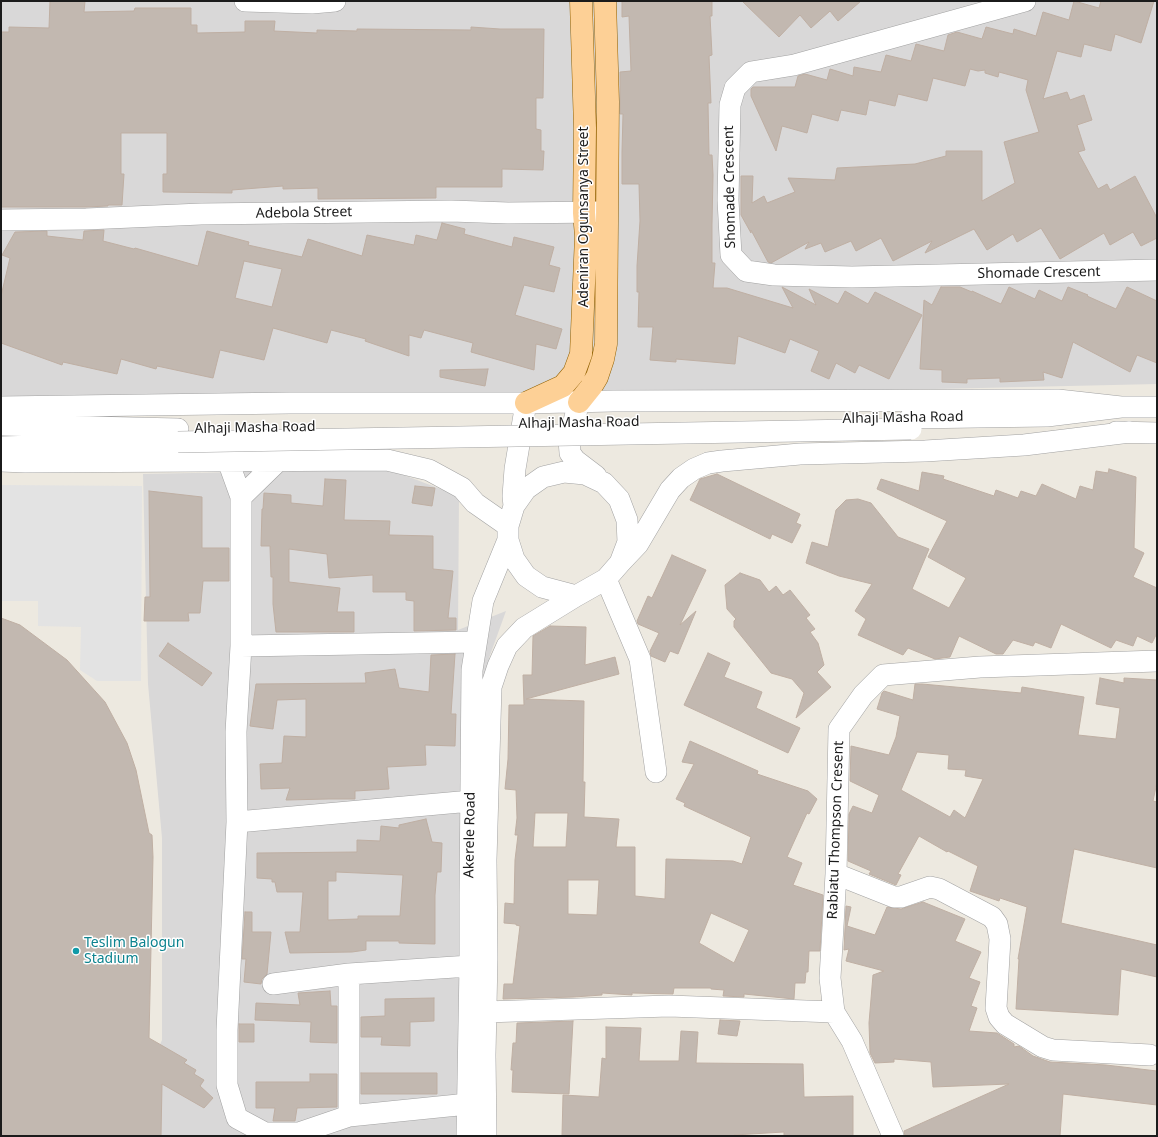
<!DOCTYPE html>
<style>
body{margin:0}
#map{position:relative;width:1158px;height:1137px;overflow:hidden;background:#ede9e0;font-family:"Noto Sans",sans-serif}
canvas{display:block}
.frame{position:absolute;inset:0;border:2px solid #1b1b1b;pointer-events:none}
</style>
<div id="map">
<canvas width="1158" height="1137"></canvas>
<div class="frame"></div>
</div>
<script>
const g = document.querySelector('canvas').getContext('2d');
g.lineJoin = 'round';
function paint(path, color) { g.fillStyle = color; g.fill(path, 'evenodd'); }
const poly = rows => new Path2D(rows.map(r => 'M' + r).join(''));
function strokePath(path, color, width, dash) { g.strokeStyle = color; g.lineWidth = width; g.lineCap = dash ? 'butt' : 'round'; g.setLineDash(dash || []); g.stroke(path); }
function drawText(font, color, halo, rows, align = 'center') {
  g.font = font + ' "Noto Sans",sans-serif'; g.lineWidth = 3; g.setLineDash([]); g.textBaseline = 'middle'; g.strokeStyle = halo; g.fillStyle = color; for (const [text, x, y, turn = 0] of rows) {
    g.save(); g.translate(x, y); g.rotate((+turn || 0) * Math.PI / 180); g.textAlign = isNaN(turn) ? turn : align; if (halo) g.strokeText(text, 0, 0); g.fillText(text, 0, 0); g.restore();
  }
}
paint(poly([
 [1,1,1157,1,1157,384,1,410],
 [388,469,459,496,458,630,506,611,489,658,479,1136,143,1136,150,1067,162,1040,162,838,148,684,143,474]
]), '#d9d8d8');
paint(poly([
 [1,485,142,486,141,681,97,681,80,670,81,627,38,626,38,601,1,601]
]), '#e3e3e3');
const building = poly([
 [50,1,85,1,84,12,134,11,135,8,191,8,191,25,197,25,197,33,245,32,245,21,275,21,274,31,317,33,317,30,357,31,357,29,471,30,471,27,500,29,544,29,543,98,536,98,536,129,541,130,541,151,544,151,543,170,502,169,502,187,436,187,436,198,318,199,318,188,283,189,283,186,232,190,232,193,163,192,163,174,167,174,167,133,121,133,121,174,124,174,122,205,108,205,108,206,86,207,1,207,1,32,9,32,9,27,49,28,50,1],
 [622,1,712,1,712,16,710,16,712,55,709,56,711,103,708,103,709,155,712,155,713,175,712,224,712,263,715,263,713,288,727,288,793,308,782,287,816,305,809,289,838,304,845,291,868,304,875,292,922,315,889,379,859,365,855,373,836,363,829,379,811,371,819,351,790,339,785,353,738,336,735,364,676,359,676,362,650,360,653,327,638,327,639,292,637,292,637,266,640,221,639,184,622,184,622,152,623,114,620,114,620,72,631,71,629,16,622,17,622,1],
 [742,1,861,1,838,21,830,11,811,28,800,15,779,37,742,1],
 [1074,1,1099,8,1101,1,1154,1,1141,43,1115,34,1111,51,1084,44,1081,57,1057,51,1043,99,1067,92,1070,100,1084,95,1092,120,1077,125,1085,150,1078,152,1098,189,1107,184,1110,190,1135,176,1157,218,1157,238,1141,246,1133,232,1110,245,1104,233,1060,259,1041,228,1017,242,1013,234,987,250,974,229,925,253,932,241,893,261,881,238,856,251,851,241,825,252,821,243,805,249,809,242,771,263,768,262,751,230,751,233,741,215,741,176,753,176,752,203,764,196,767,203,795,192,788,178,835,180,837,168,915,164,946,156,946,151,982,151,982,201,1015,183,1004,142,1039,132,1026,90,1028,80,999,72,998,77,985,73,985,70,978,71,970,69,965,86,933,78,927,101,898,94,895,106,869,100,866,115,841,110,838,121,812,114,807,133,782,126,776,151,751,96,751,89,753,87,795,87,798,76,805,74,827,80,830,69,853,76,854,67,881,72,886,55,911,61,916,44,944,51,948,35,957,32,982,39,986,27,1013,34,1014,29,1036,36,1043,12,1069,20,1074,1],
 [442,223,465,229,464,234,512,247,514,237,554,247,549,265,560,268,554,292,524,285,515,315,562,329,556,349,536,344,534,370,471,352,473,343,424,330,421,338,409,335,409,356,365,341,366,339,331,330,327,343,273,328,264,360,220,350,213,378,157,366,156,369,121,359,117,374,63,362,62,365,1,343,1,296,10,258,2,255,15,232,47,231,47,236,83,240,84,231,104,230,103,241,134,249,135,248,198,266,207,231,249,242,248,245,302,257,308,239,362,256,367,235,414,245,416,235,437,240,442,223],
 [244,261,282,269,272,307,235,298,244,261],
 [941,287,960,287,972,292,972,291,1001,304,1009,287,1035,299,1039,290,1062,301,1068,287,1088,295,1087,296,1116,309,1127,287,1157,301,1157,363,1137,355,1130,372,1073,342,1062,378,1043,372,1044,380,1000,382,1000,378,967,379,967,383,942,382,942,370,920,369,924,300,932,305,941,287],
 [488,369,485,386,440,377,440,370,488,369],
 [1109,469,1136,477,1134,548,1144,553,1133,577,1157,588,1157,633,1152,643,1137,636,1133,646,1116,640,1111,648,1061,624,1051,648,1035,642,1033,646,1013,640,1003,654,996,654,959,636,950,657,935,659,908,648,903,655,858,635,866,619,855,611,872,584,839,576,806,563,812,542,828,547,836,510,846,500,858,499,871,503,898,537,929,549,912,589,949,608,966,578,928,557,947,521,877,489,881,479,919,491,922,472,944,476,943,479,994,496,996,490,1018,498,1021,491,1036,496,1042,484,1076,499,1080,486,1093,490,1096,471,1108,473,1109,469],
 [717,474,800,514,796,523,801,525,792,543,772,534,770,539,690,500,700,479,717,474],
 [325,479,346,480,344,520,390,521,389,535,433,536,433,569,453,571,448,618,456,618,456,630,414,631,414,601,406,600,406,592,373,592,373,575,329,578,327,554,289,549,289,582,340,588,337,612,354,612,354,632,276,632,273,604,273,577,271,577,270,546,261,546,262,509,263,509,264,493,291,495,291,503,323,506,325,479],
 [415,486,435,488,432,506,412,503,415,486],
 [149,491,202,497,202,548,229,548,229,581,203,581,200,613,188,613,189,621,144,621,145,597,150,597,149,491],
 [672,555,706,570,680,625,696,611,678,654,670,651,665,662,651,656,650,651,659,633,638,624,637,621,648,596,652,598,672,555],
 [740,573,760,580,769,592,776,586,783,595,790,590,810,615,806,618,815,629,810,632,818,643,824,665,817,672,831,687,796,718,804,693,792,679,771,673,734,627,734,621,736,619,727,609,725,585,740,573],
 [1,618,20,625,67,660,105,702,127,743,136,770,149,833,152,835,153,857,149,1038,187,1060,184,1063,196,1070,194,1074,204,1080,200,1086,213,1098,204,1108,162,1084,161,1136,1,1136,1,618],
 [550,626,586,627,585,665,615,657,619,674,526,699,584,701,583,782,585,782,584,817,619,819,616,847,635,847,635,896,665,899,666,859,733,861,742,864,751,837,684,806,685,803,676,799,694,764,682,762,690,741,758,771,757,774,808,791,817,799,809,814,807,813,787,857,802,863,793,885,823,895,820,951,809,951,808,972,806,972,805,983,795,983,794,999,744,994,744,997,723,996,724,990,711,989,711,988,674,988,673,994,632,993,632,995,602,993,602,995,574,997,503,999,504,984,513,984,520,926,516,925,516,924,504,923,505,903,514,904,515,860,518,835,515,835,517,818,516,790,505,789,508,759,509,705,524,705,523,675,532,675,533,636,550,626],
 [535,813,568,813,566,847,533,847,535,813],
 [568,880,599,880,597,915,568,914,568,880],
 [711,913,749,930,734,963,699,943,711,913],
 [168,643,212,673,202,686,159,656,168,643],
 [708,653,730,663,724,677,762,692,756,708,800,728,788,753,684,705,708,653],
 [455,654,451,714,456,714,455,746,425,745,426,765,387,767,389,789,355,791,355,799,328,799,286,800,290,788,261,789,260,764,282,763,284,736,306,737,306,699,277,700,273,729,250,726,256,684,366,683,365,673,395,669,399,688,429,692,431,655,455,654],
 [1100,678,1124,683,1124,678,1157,680,1157,782,1153,801,1157,802,1157,868,1074,849,1061,923,1157,945,1157,977,1121,969,1118,1015,1016,1009,1019,959,1018,959,1027,907,1000,898,999,901,970,891,978,866,948,851,947,852,919,836,898,874,901,875,896,885,869,874,871,871,848,861,849,814,853,806,872,813,879,795,850,781,851,746,889,755,896,737,900,716,877,709,882,693,884,691,913,700,915,684,922,684,1021,693,1022,687,1084,697,1078,735,1116,739,1120,708,1096,704,1100,678],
 [917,752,949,755,948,769,966,770,965,776,983,779,965,818,954,810,950,817,901,790,917,752],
 [426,819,432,842,442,843,441,872,437,872,435,895,435,944,399,943,399,941,366,941,366,950,352,952,290,953,285,932,300,932,303,892,277,892,275,882,272,882,272,879,257,878,257,853,357,852,357,840,380,841,381,826,399,828,399,825,426,819],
 [336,872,403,875,400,916,358,916,358,919,328,920,328,881,336,881,336,872],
 [923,902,965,919,955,941,981,952,969,978,980,982,971,1006,977,1008,969,1031,997,1033,1014,1044,1014,1047,1019,1046,1033,1056,1050,1062,1106,1065,1157,1071,1157,1105,1063,1094,1060,1136,905,1136,904,1131,1009,1084,933,1087,931,1062,894,1059,894,1062,875,1063,870,1053,869,1023,873,975,884,971,846,961,849,949,844,950,846,906,851,907,847,926,875,935,887,907,901,909,923,902],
 [245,912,252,912,252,932,271,932,267,974,262,979,261,984,244,982,246,959,242,959,245,912],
 [330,991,331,1006,337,1006,337,1043,310,1042,311,1022,255,1020,256,1003,300,1005,298,993,330,991],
 [434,998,434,1021,410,1022,410,1046,381,1045,382,1037,361,1037,361,1017,385,1016,385,999,434,998],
 [720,1020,740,1021,737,1036,718,1034,720,1020],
 [573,1021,569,1094,512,1092,513,1070,511,1070,513,1043,516,1043,517,1023,573,1021],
 [239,1024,254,1024,254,1042,239,1042,239,1024],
 [606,1027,641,1028,639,1061,679,1061,681,1031,698,1032,696,1063,803,1064,804,1097,853,1096,853,1136,784,1136,784,1132,734,1135,734,1136,562,1136,563,1095,599,1097,602,1058,606,1059,606,1027],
 [361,1073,437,1073,437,1094,361,1094,361,1073],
 [310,1074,337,1074,337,1107,297,1108,295,1121,273,1121,275,1108,256,1108,256,1082,310,1082,310,1074]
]);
paint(building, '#c2b8b0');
strokePath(building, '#bfafa3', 1);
const minor = poly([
 [245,1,312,3,335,1],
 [1025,1,794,65,751,72,735,88,730,105,728,200,731,255,746,271,774,275,852,277,1157,270],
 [1,220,86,219,201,214,451,211,508,213,602,212],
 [579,402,569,440,570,453,575,460,596,476],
 [1,407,290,403,526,403,613,401,1058,400,1121,407],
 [910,418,1047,416,1121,407,1157,407],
 [1,425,178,429],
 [1116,432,1157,433],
 [1,447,174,442],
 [1,461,25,462,387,460,429,470,462,488,475,503,508,526],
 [228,461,241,497,241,646,236,732,237,822,227,1030,227,1085,237,1118,265,1133,299,1133,349,1116,468,1104],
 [564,472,585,474,604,483,619,499,627,520,628,542,620,563,606,579,576,596,542,587,526,576,514,559,508,540,508,526,514,506,526,489,543,477,564,472],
 [241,497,278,461],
 [514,506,513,496,515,469,526,403],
 [620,563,638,544,670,490,681,478,694,469,708,463,722,461,800,454,925,451,1024,445,1130,432],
 [606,579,640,659,656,772],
 [241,646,476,642],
 [237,822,471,801],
 [836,874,894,897,901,897,930,887,939,889,992,917,997,924,1000,939,996,1008,999,1017,1005,1024,1043,1047,1053,1050,1150,1055],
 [273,984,349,974,470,966],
 [472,1006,485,1012,669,1006,834,1012],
 [349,1116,349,974],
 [467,1136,470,966,470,894,472,670,483,601,508,540],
 [486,1136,485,1055,487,957,486,860,491,687,498,666,507,646,524,628,576,596],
 [893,1136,852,1041,834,1012,830,978,836,874,839,729,863,695,883,675,980,667,1157,661]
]);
const major = poly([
 [579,402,591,387,597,377,603,359,606,344,608,102,605,1],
 [526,403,563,386,574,373,581,354,586,236,584,213,585,128,581,1]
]);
strokePath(minor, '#a2a2a2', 22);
strokePath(major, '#926100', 23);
strokePath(minor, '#fff', 21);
strokePath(major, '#fdd096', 22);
const minorBridge = poly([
 [178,442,911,429]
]);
strokePath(minorBridge, '#a2a2a2', 22, []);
strokePath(minorBridge, '#fff', 21);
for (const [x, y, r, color] of [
 [76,951,4,"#0f9aa8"]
]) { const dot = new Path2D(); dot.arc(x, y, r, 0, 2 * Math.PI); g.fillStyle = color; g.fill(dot); strokePath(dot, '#fff', 1.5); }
drawText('14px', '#1b1b1b', '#fff', [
 ["Shomade Crescent",730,187,-91],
 ["Adebola Street",304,213,-1],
 ["Adeniran Ogunsanya Street",584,217,-90],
 ["Shomade Crescent",1039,273,-1],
 ["Alhaji Masha Road",903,418,-1],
 ["Alhaji Masha Road",579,423,-1],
 ["Alhaji Masha Road",255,428,-1],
 ["Rabiatu Thompson Cresent",836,830,-88],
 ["Akerele Road",470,835,-89]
]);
drawText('14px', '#0d838f', '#fff', [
 ["Teslim Balogun",84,943],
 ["Stadium",84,959]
], 'left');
</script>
